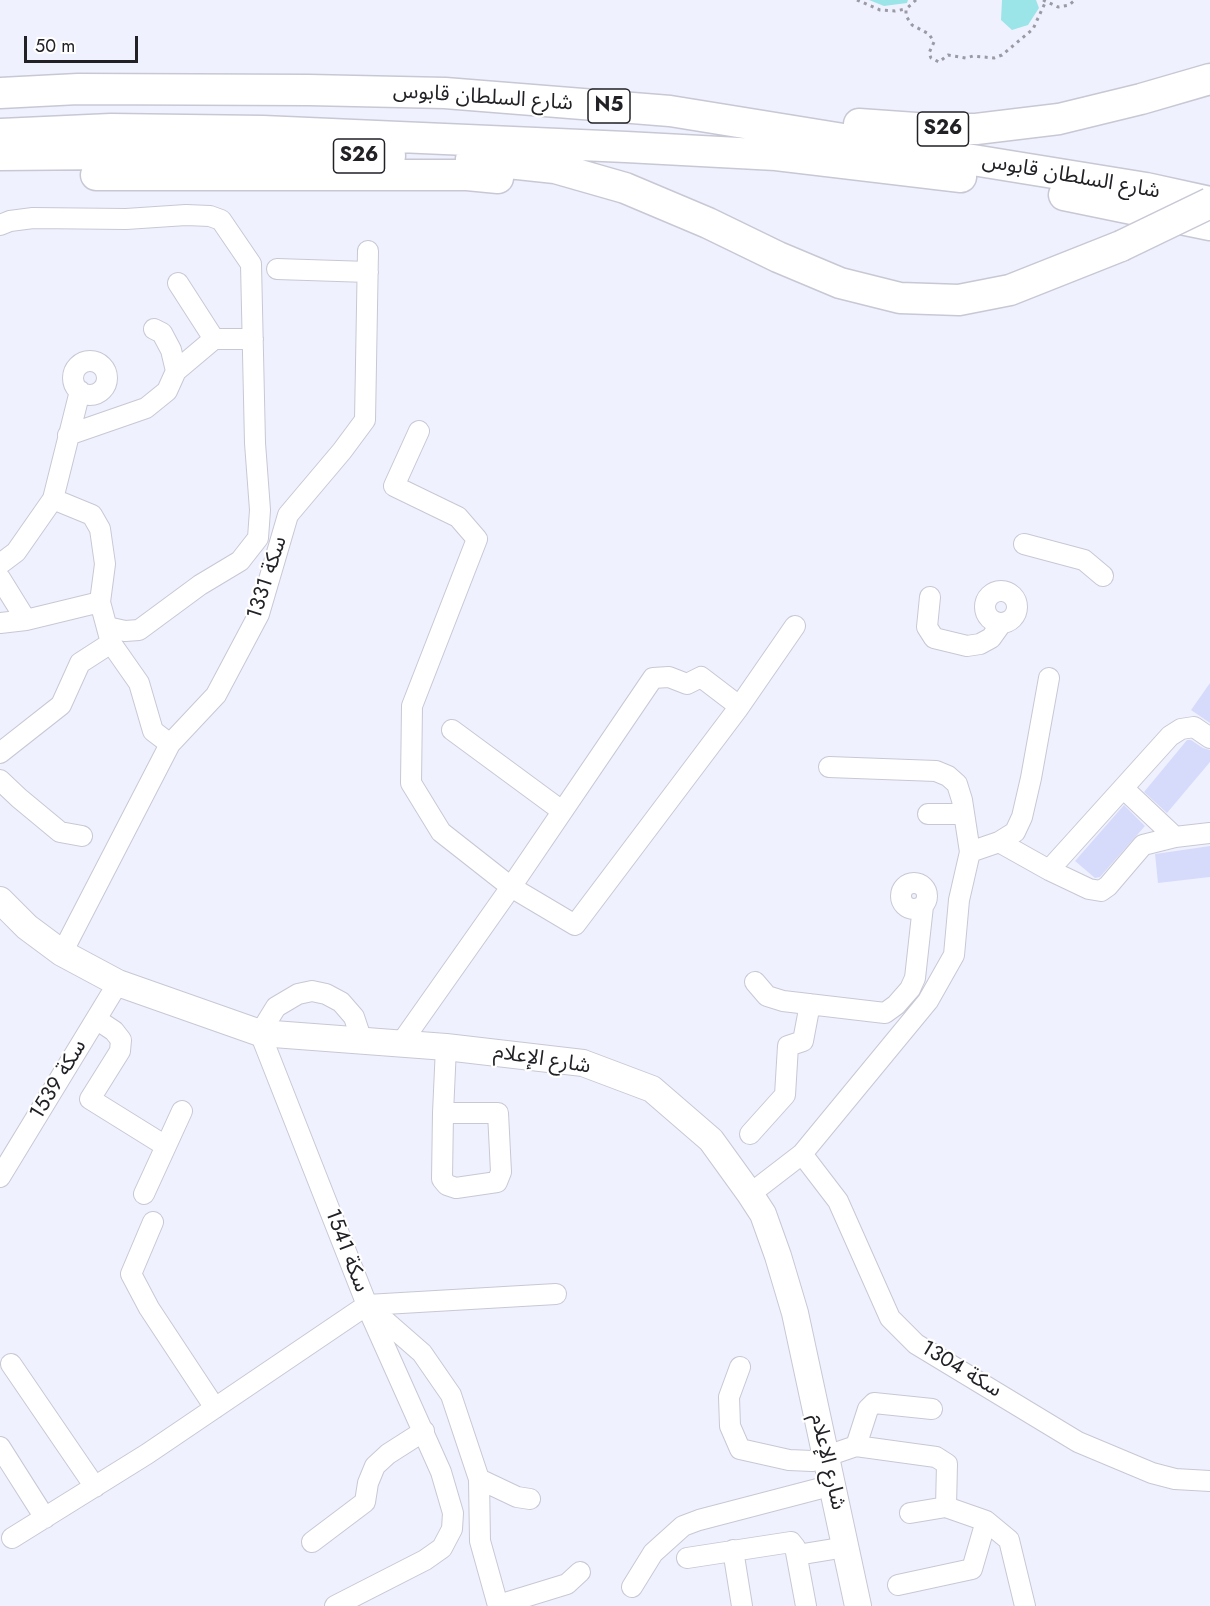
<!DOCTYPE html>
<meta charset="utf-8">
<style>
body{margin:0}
#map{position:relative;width:1210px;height:1606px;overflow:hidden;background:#f0f1fe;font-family:Jost,sans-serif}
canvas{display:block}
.scale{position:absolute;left:24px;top:36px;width:114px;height:27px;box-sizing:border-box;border:3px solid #212126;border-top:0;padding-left:8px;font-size:18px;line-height:21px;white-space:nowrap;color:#212126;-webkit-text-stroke:4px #fff;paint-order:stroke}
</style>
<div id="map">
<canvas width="1210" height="1606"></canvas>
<div class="scale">50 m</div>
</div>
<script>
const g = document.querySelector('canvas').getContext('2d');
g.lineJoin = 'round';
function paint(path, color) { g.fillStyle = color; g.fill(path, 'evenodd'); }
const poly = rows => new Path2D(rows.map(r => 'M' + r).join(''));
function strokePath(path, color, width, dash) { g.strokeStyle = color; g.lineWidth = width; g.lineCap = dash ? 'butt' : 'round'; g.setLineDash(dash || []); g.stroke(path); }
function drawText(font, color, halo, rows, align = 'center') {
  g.font = font + ' Jost,"Noto Sans Arabic",sans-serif'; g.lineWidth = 4.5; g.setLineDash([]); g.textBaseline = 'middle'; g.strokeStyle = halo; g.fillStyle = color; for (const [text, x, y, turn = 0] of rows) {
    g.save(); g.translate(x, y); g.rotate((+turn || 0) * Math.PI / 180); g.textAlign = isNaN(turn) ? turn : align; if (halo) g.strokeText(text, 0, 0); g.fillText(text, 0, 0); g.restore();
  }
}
paint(poly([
 [869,0,908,0,907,3,884,6],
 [1002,0,1036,0,1039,8,1028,25,1012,30,1001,20]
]), '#9be5e8');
paint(poly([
 [1210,683,1210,723,1191,710],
 [1187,740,1191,740,1203,748,1210,750,1210,762,1167,813,1144,792],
 [1124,805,1145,826,1100,877,1095,878,1075,861],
 [1210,846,1210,877,1158,883,1155,854]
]), '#d7dbfb');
const minor = poly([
 [0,225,10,221,33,218,126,219,186,215,210,216,221,220,251,264,255,443,260,510,258,538,240,561,200,585,139,630,125,631,107,627],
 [277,269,368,272],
 [178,283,214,339],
 [154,329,162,333,171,350,176,371],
 '73 378a17 17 0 1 1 34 0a17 17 0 1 1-34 0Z',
 [419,431,394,486,458,517,477,539,412,706,411,783,441,832,511,887,575,925,737,710,795,626],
 [68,435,146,408,167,391,176,371,214,339,253,339],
 [53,499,92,515,100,529,105,564,100,602,111,643,139,683,153,731,170,744],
 [1024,544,1084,560,1103,576],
 [0,564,16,552,53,499,80,391],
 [0,578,26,620],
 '985 607a16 16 0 1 1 32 0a16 16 0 1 1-32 0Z',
 [930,597,927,627,934,638,967,646,980,644,991,638,1001,624],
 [0,623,26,620,100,602],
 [452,730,562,811],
 [0,753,61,705,80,663,111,643],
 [829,767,936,771,948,776,957,784,962,800,970,852],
 [0,780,19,798,60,832,82,836],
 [1123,788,1175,837],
 [928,814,963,814],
 [999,842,1049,870,1089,889,1101,891,1108,886,1143,845,1175,837,1210,833],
 [1049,870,1170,736,1181,729,1194,727,1210,738],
 '901 896a13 13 0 1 1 26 0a13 13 0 1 1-26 0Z',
 [62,953,170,744,216,695,259,614,288,515,342,451,365,420,368,251],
 [755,982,767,996,783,1001,885,1013,896,1005,910,989,915,978,923,906],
 [96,1019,114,1031,121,1040,120,1051,90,1099,164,1145],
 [362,1041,354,1017,341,1002,326,994,312,991,298,994,276,1007,260,1033,367,1305,422,1353,451,1395,479,1479,480,1541,497,1602,505,1603,567,1584,580,1572],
 [401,1043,511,887,653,678,669,677,687,684,701,677,739,706],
 [443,1113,498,1113,501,1172,497,1182,456,1188,447,1185,442,1179,443,1113,446,1047],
 [750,1134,785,1095,788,1046,803,1041,810,1004],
 [802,1154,838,1201,890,1318,916,1344,1078,1442,1152,1473,1175,1479,1210,1481],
 [0,1177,118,983],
 [144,1194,182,1111],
 [750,1194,802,1154,928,1001,954,955,959,900,970,852,999,842,1015,832,1022,817,1031,778,1049,678],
 [153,1222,131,1274,149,1308,215,1408],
 [11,1364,95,1487],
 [740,1367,729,1397,730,1426,740,1449,789,1460,812,1461,856,1446,936,1457,947,1464,946,1507],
 [856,1446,868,1409,874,1403,932,1409],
 [0,1447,45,1518],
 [479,1479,517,1497,530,1499],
 [910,1513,946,1507,986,1521,1009,1540,1025,1606],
 [12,1538,147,1454,367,1305,556,1294],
 [312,1542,365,1502,368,1483,375,1466,388,1454,424,1431],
 [733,1550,742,1606],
 [797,1555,846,1547],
 [687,1558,791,1542,795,1547,806,1606],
 [898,1585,972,1569,986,1521],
 [632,1587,653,1553,683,1526,699,1520,833,1485],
 [335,1606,425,1560,442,1548,452,1529,453,1513,441,1472,369,1311]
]);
const major = poly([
 [0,900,27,927,62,953,118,983,260,1033,446,1047,583,1063,652,1089,711,1140,750,1194,763,1214,778,1256,795,1313,858,1606]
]);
const highway = poly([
 [0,93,78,89,309,90,445,93,670,111,1146,188,1210,202],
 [859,124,930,129,976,129,1059,119,1141,99,1210,79],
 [0,134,111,129,263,131,626,147,776,155,961,177],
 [0,155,218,153,390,156],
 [471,159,555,168,625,188,708,223,778,257,840,283,900,298,959,300,1010,290,1121,246],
 [96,175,467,175,498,178],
 [1064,195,1210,225]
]);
strokePath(minor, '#c7c8d4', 22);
strokePath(major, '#c7c8d4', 28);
strokePath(highway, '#c7c8d4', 33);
strokePath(poly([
 [857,0,880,10,895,11,906,9],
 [916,0,906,9,906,16,912,25,929,34,934,42,929,53,931,58,939,62,948,55,966,58,973,56,994,58,1002,55,1033,29,1045,3],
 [1043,0,1058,7,1069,5,1075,0]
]), '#9a9aa4', 3, [3, 4.5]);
strokePath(minor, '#fff', 20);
strokePath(major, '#fff', 26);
strokePath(highway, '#fff', 30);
const highwayBridge = poly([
 [1121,246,1210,203]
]);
strokePath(highwayBridge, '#c7c8d4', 33, []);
strokePath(highwayBridge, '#fff', 30);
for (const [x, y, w] of [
 [609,106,42],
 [943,129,51],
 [359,156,51]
]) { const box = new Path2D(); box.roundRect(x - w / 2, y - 17, w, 34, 4.5); g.fillStyle = '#fff'; g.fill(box); strokePath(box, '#212126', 1.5); }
drawText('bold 20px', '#212126', null, [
 ["N5",609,106],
 ["S26",943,129],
 ["S26",359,156]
]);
drawText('21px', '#212126', '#fff', [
 ["شارع السلطان قابوس",483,98,4],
 ["شارع السلطان قابوس",1071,177,10],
 ["سكة 1331",268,578,-72],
 ["شارع الإعلام",542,1060,9],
 ["سكة 1539",59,1080,-59],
 ["سكة 1541",346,1251,69],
 ["سكة 1304",961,1370,31],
 ["شارع الإعلام",827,1462,77]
]);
</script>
